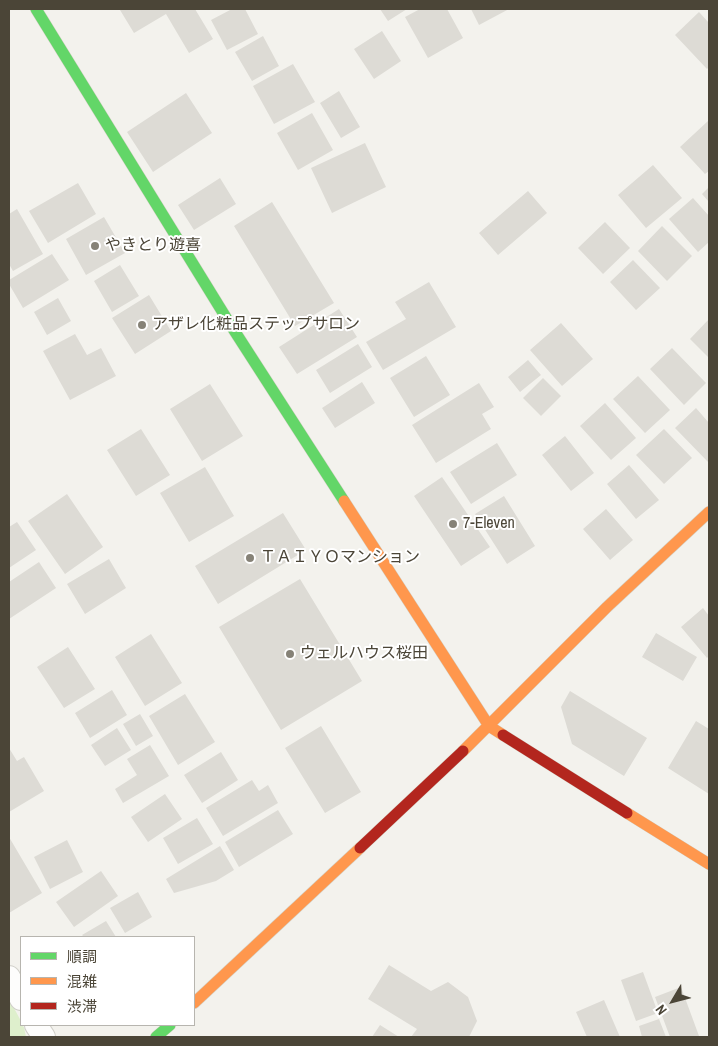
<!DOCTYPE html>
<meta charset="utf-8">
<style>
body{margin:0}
#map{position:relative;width:718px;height:1046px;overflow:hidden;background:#f3f2ed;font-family:"Archivo Narrow","Noto Sans JP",sans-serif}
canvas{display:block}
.frame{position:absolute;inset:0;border:10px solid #4b4537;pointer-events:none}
.legend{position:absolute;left:20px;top:936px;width:175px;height:90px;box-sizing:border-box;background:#fff;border:1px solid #b7b5af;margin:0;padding:6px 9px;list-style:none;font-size:15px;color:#4b4537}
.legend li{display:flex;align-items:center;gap:10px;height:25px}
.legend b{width:25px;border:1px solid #b7b5af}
.north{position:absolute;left:648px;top:976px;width:50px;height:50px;-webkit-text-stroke:4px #fff;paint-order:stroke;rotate:233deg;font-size:14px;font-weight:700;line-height:20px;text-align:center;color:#4b4537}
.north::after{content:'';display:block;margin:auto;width:18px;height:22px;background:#4b4537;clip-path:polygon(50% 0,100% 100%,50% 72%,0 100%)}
</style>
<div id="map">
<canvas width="718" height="1046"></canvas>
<div class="frame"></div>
<ul class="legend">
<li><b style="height:6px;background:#63d668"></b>順調</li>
<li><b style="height:6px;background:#ff974d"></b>混雑</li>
<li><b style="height:6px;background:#b3261e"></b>渋滞</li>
</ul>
<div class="north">N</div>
</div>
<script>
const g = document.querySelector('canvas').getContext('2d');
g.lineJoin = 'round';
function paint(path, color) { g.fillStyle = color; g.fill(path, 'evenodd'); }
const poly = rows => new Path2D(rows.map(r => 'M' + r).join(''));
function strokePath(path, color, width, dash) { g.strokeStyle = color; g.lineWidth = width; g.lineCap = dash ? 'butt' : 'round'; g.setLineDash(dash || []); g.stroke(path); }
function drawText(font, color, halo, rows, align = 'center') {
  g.font = font + ' "Archivo Narrow","Noto Sans JP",sans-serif'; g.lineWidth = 4; g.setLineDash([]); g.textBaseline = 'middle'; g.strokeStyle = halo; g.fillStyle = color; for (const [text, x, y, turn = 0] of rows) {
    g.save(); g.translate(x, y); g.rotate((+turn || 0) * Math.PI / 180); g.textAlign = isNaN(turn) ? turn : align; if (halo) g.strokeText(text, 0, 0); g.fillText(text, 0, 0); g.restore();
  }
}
paint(poly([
 [9,999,21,1021,21,1025,24,1027,26,1037,9,1037]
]), '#deefcc');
paint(poly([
 [123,9,195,9,213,39,189,53,166,14,134,33,120,10],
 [232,9,245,9,258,34,227,50,211,20],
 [380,9,407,9,388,21],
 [420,9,447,9,463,38,428,58,405,17],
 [471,9,509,9,479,25],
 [699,12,709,23,709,67,707,69,675,35],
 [382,31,401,61,374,79,354,49],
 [263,36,279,66,252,81,235,52],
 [293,64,315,102,274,124,253,86],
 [339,91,360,127,341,138,320,103],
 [186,93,212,133,153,172,127,132],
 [312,113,333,150,298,170,277,133],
 [708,121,709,123,709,171,705,174,680,147],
 [365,143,386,187,332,213,311,168],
 [653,165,682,198,646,228,618,195],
 [220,178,236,204,194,230,178,205],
 [78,183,96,214,48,243,29,211],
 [709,187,709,202,702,194],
 [528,191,547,213,498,255,479,233],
 [693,198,709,216,709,242,698,252,669,219],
 [272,202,334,303,295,326,234,226],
 [17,209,43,254,13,271,9,264,9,214],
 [104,217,125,253,86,275,66,239],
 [605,222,630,248,603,274,578,248],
 [662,226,692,256,667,281,638,251],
 [52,254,69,280,23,308,9,284,9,280],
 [633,260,660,288,636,310,610,282],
 [120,265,139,296,112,312,94,281],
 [429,282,456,327,383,370,366,342,406,319,395,302],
 [149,295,171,331,135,354,112,318],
 [58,298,71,321,47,335,34,312],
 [339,309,357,337,297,374,279,347],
 [709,319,709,358,690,339],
 [561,323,593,359,562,386,530,350],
 [75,334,87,355,101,348,116,376,70,400,43,351],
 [358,344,372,367,330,393,316,370],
 [672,348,706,383,684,405,650,369],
 [426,356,450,395,414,417,390,378],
 [528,360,541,375,520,392,508,377],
 [638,376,670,410,645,433,613,399],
 [543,378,561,396,541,416,523,398],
 [362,382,375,403,335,428,322,408],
 [479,383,494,407,482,414,491,429,436,463,412,425],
 [210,384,243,436,202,461,170,409],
 [605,403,636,438,611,460,580,426],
 [696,408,709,423,709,463,675,428],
 [141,429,170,475,136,496,107,450],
 [664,429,692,458,664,484,636,455],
 [565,436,594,473,571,491,542,455],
 [497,443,517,475,471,504,450,472],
 [629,465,659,500,636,519,607,484],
 [205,467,234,516,189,542,160,493],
 [442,477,490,547,461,566,414,496],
 [67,494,103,547,65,574,28,521],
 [504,496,535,546,507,564,475,514],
 [606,509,633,540,610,560,583,529],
 [283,513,306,550,218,604,195,566],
 [17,522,36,550,9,568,9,527],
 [109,559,126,588,85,614,67,584],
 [39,562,56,588,9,619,9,582],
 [300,579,362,681,281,730,219,627],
 [703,608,709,616,709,656,707,658,681,627],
 [656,633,697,657,683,681,642,657],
 [151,634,182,683,145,706,115,657],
 [68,647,95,689,64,708,37,667],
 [112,690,127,715,90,738,75,713],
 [570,691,647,738,624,776,572,744,561,707],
 [185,694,215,742,178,765,149,716],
 [140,714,153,736,136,746,123,724],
 [696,721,709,729,709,794,668,768],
 [321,726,361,792,325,813,285,748],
 [117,728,131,750,105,766,91,745],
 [150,745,169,776,123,803,115,789,137,775,127,759],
 [9,748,17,761,24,757,44,791,9,812],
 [221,752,238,780,202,803,184,775],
 [252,780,259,791,268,785,278,803,223,836,206,808],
 [165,794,182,819,148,842,131,817],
 [278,810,293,834,239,867,225,842],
 [197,818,213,844,178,864,163,838],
 [9,837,42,893,9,913],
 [67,840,83,872,50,889,34,857],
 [220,846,234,870,216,881,174,893,166,879],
 [101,871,118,896,74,927,56,902],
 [138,892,152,917,125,933,110,908],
 [106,921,116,937,84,937,82,935],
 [389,965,431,991,448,982,468,997,477,1021,469,1037,411,1037,417,1029,368,999],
 [643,972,658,1013,636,1021,621,980],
 [681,987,699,1036,694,1037,670,1037,655,997],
 [604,1000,620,1037,587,1037,576,1012],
 [659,1019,666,1037,642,1037,639,1026],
 [380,1025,399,1037,372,1037]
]), '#dddbd5');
const street = poly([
 [9,977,21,999],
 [36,1025,44,1037]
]);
const fast = poly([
 [36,9,230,324,344,501],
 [156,1037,170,1025]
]);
const slow = poly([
 [344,501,489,726,503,735],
 [463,751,607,607,709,512],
 [627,813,709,864],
 [194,1003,360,848]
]);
const jam = poly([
 [503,735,627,813],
 [360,848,463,751]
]);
strokePath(street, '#d1d0ca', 24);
strokePath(fast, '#d3d0c4', 12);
strokePath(slow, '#d3d0c4', 12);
strokePath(jam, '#d3d0c4', 12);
strokePath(street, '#fdfdfc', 22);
strokePath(fast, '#63d668', 11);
strokePath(slow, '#ff974d', 11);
strokePath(jam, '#b3261e', 11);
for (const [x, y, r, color] of [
 [95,246,5,"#868277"],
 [142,325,5,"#868277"],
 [453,524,5,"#868277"],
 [250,558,5,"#868277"],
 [290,654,5,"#868277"]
]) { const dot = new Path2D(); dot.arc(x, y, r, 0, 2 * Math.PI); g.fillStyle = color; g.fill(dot); strokePath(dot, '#fff', 2); }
drawText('16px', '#4b4537', '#fff', [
 ["やきとり遊喜",105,246],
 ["アザレ化粧品ステップサロン",152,325],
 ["7-Eleven",463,524],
 ["ＴＡＩＹＯマンション",260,558],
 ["ウェルハウス桜田",300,654]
], 'left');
</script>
